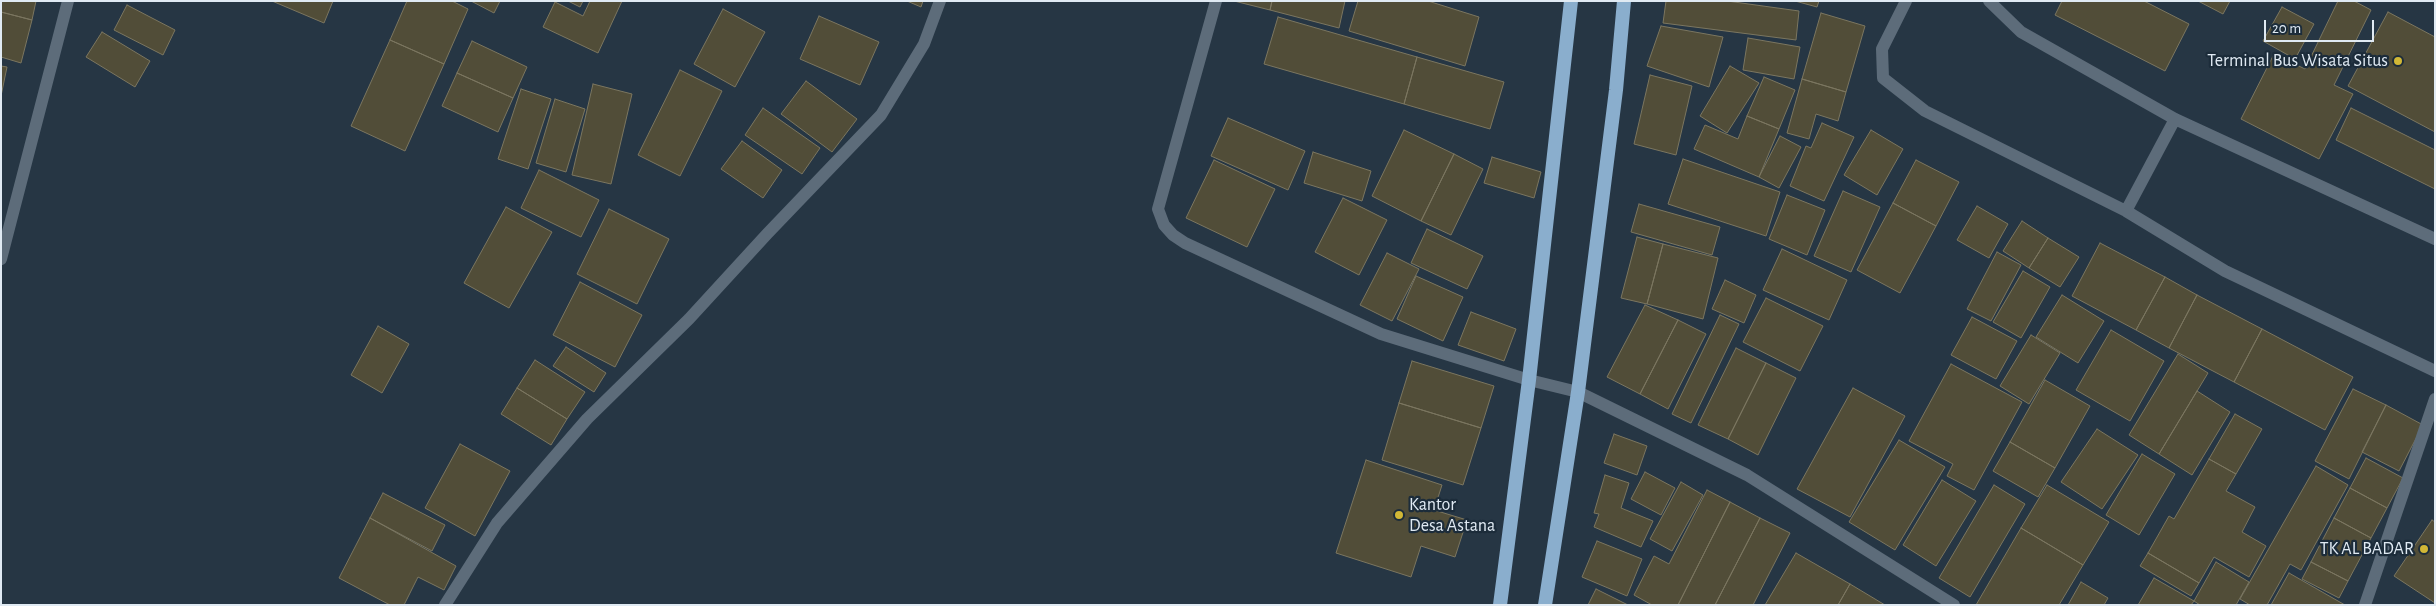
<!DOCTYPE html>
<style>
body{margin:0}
#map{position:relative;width:2436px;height:606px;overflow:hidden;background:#263644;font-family:"Alegreya Sans",sans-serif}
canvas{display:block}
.frame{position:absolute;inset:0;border:2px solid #e0eaf3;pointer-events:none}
.scale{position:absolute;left:2264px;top:20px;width:110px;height:22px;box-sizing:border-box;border:2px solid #e0eaf3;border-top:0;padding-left:6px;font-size:15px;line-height:18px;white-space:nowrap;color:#e0eaf3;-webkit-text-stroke:4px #1c2c3a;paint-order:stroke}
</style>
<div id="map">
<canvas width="2436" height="606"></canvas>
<div class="frame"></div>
<div class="scale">20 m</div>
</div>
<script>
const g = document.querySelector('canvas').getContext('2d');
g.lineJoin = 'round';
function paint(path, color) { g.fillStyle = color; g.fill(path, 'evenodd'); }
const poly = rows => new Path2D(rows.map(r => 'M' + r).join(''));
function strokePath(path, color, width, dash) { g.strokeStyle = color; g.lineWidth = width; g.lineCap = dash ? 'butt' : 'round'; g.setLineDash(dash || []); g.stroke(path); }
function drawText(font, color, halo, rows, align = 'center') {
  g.font = font + ' "Alegreya Sans",sans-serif'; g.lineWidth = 4.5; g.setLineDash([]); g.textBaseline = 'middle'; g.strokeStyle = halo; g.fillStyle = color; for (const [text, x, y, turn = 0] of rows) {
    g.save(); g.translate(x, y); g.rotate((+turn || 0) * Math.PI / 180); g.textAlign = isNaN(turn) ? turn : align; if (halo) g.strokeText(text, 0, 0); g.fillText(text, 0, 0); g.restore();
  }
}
const building = poly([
 [1,1,36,1,32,20,1,12,1,1],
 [272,1,333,1,324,23,272,1],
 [407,1,452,1,468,9,444,64,390,40,407,1],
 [471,1,500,1,494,13,471,1],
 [568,1,583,1,580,7,568,1],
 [590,1,622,1,598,53,543,27,555,2,583,16,590,1],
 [907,1,923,1,921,7,907,1],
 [1234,1,1272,1,1270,10,1234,1],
 [1272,1,1345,1,1339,28,1270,10,1272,1],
 [1358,1,1428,1,1479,17,1465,66,1349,31,1358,1],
 [1666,1,1727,1,1799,11,1796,40,1663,23,1666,1],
 [1795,1,1819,1,1817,7,1795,1],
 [2062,1,2144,1,2189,24,2165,71,2055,15,2062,1],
 [2198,1,2230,1,2223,14,2198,1],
 [2338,1,2354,1,2371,10,2334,85,2353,94,2319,159,2241,119,2274,54,2305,69,2338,1],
 [127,5,175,30,163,55,114,30,127,5],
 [2282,7,2314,24,2295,59,2263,41,2282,7],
 [723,9,765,32,735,87,694,64,723,9],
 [1,12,32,20,21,63,1,57,1,12],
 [2388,12,2435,37,2435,132,2348,86,2388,12],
 [1821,13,1865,26,1846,92,1802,79,1821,13],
 [819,16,879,42,860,85,800,59,819,16],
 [1278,17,1417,57,1404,104,1264,64,1278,17],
 [1661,26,1723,37,1709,87,1647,66,1661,26],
 [102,32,150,61,135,87,86,57,102,32],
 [1748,38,1800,47,1794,79,1743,70,1748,38],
 [390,40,444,64,405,151,351,126,390,40],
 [472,41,527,67,513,98,457,73,472,41],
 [1417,57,1504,82,1490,129,1404,104,1417,57],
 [1,66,7,67,1,96,1,66],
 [1730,66,1759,83,1727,133,1700,116,1730,66],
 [680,70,722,91,680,176,638,155,680,70],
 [457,73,513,98,498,132,442,106,457,73],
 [1650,75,1692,86,1676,155,1634,144,1650,75],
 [1764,77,1795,90,1779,129,1747,116,1764,77],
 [1802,79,1846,92,1838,121,1816,114,1809,139,1787,133,1802,79],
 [806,81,857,119,832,152,781,114,806,81],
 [593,84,632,94,611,184,572,175,593,84],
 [521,89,551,99,528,169,498,159,521,89],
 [555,99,585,109,566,172,536,163,555,99],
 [763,108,820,148,802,174,745,135,763,108],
 [2351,108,2435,150,2435,189,2336,140,2351,108],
 [1747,116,1779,129,1759,177,1694,149,1705,125,1738,139,1747,116],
 [1228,118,1305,151,1288,190,1211,156,1228,118],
 [1822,123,1854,137,1824,201,1790,186,1806,146,1811,148,1822,123],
 [1404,130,1454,154,1421,221,1372,196,1404,130],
 [1871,130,1903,149,1877,195,1844,175,1871,130],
 [1780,136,1801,147,1779,188,1759,177,1780,136],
 [742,141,782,170,763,198,721,169,742,141],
 [1313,152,1371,171,1362,201,1304,183,1313,152],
 [1454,154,1483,169,1451,235,1421,221,1454,154],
 [1492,157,1541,172,1534,198,1484,183,1492,157],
 [1683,159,1780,192,1766,236,1668,204,1683,159],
 [1214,160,1275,189,1247,247,1186,218,1214,160],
 [1916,160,1959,182,1936,226,1893,203,1916,160],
 [539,170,599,200,581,237,521,208,539,170],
 [1843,191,1880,207,1851,272,1814,256,1843,191],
 [1787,195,1825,210,1807,255,1769,239,1787,195],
 [1343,198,1387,220,1359,275,1315,252,1343,198],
 [1893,203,1936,226,1900,293,1857,270,1893,203],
 [1639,204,1720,227,1712,255,1631,232,1639,204],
 [1977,206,2008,224,1989,258,1957,240,1977,206],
 [506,207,552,232,509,308,464,283,506,207],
 [609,209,669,239,637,304,577,274,609,209],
 [2022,221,2048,238,2029,268,2003,251,2022,221],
 [1427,229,1483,256,1467,289,1411,263,1427,229],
 [1637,237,1663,244,1647,304,1621,298,1637,237],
 [2048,238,2079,257,2060,287,2029,268,2048,238],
 [2100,243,2165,277,2136,330,2072,296,2100,243],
 [1663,244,1718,258,1703,319,1647,304,1663,244],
 [1782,249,1847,280,1829,320,1763,290,1782,249],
 [1997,252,2021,265,1991,321,1967,309,1997,252],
 [1387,253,1419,269,1392,321,1360,305,1387,253],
 [2023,271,2050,287,2021,338,1993,322,2023,271],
 [1416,276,1463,297,1443,341,1397,319,1416,276],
 [2165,277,2197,295,2169,348,2136,330,2165,277],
 [1725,280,1756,295,1744,323,1712,309,1725,280],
 [580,282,642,315,615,367,553,335,580,282],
 [2062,295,2104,321,2078,363,2036,337,2062,295],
 [2197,295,2262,329,2234,382,2169,348,2197,295],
 [1766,298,1823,326,1800,371,1743,342,1766,298],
 [1645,305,1678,320,1640,394,1607,377,1645,305],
 [1471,312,1516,329,1504,361,1458,345,1471,312],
 [1720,315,1739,324,1691,423,1672,414,1720,315],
 [1972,317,2017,341,1996,379,1951,355,1972,317],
 [1678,320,1706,334,1668,409,1640,394,1678,320],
 [378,326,409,344,382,393,351,375,378,326],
 [2262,329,2353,377,2325,430,2234,382,2262,329],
 [2111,330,2164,361,2130,421,2076,390,2111,330],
 [2031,335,2060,353,2029,404,2000,386,2031,335],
 [566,347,606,373,594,392,553,366,566,347],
 [1736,348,1766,363,1728,439,1698,425,1736,348],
 [2178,354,2208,373,2159,454,2129,435,2178,354],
 [535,360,585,392,567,419,517,388,535,360],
 [1412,361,1494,386,1481,428,1399,403,1412,361],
 [1766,363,1796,378,1758,455,1728,439,1766,363],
 [1951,364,2022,402,1974,490,1947,476,1953,464,1909,441,1951,364],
 [2045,380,2090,406,2055,468,2010,442,2045,380],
 [517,388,567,419,551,445,501,414,517,388],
 [1853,388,1905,416,1850,517,1797,489,1853,388],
 [2353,389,2386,405,2349,479,2315,461,2353,389],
 [2197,391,2230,412,2192,475,2159,454,2197,391],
 [1399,403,1481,428,1463,485,1382,460,1399,403],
 [2386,405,2423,425,2399,471,2362,452,2386,405],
 [2235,414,2262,429,2236,474,2209,459,2235,414],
 [2097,429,2138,455,2102,509,2061,482,2097,429],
 [1614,434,1647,446,1637,475,1604,463,1614,434],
 [1899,440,1945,467,1895,550,1849,522,1899,440],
 [2010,442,2055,468,2038,497,1993,471,2010,442],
 [460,444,510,471,475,536,425,508,460,444],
 [2142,454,2175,474,2139,535,2106,515,2142,454],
 [2366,458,2403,478,2387,508,2350,488,2366,458],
 [2209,459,2236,474,2226,491,2255,507,2242,532,2266,546,2249,577,2214,557,2199,583,2148,553,2169,516,2174,519,2209,459],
 [1366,460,1442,485,1434,510,1467,520,1455,557,1421,546,1411,577,1336,553,1366,460],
 [2316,466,2348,485,2301,570,2290,564,2267,605,2250,605,2240,599,2316,466],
 [1645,472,1675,488,1661,515,1631,499,1645,472],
 [1605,475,1629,483,1621,508,1653,521,1641,547,1594,527,1599,514,1594,513,1605,475],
 [1942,480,1976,501,1936,566,1903,545,1942,480],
 [1681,482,1703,495,1672,551,1650,539,1681,482],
 [1994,485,2025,504,1970,597,1939,578,1994,485],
 [2047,485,2109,522,2083,565,2021,528,2047,485],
 [2350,488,2387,508,2371,538,2334,518,2350,488],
 [1707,490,1730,502,1678,605,1652,605,1634,595,1654,556,1669,564,1707,490],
 [383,493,445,525,432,551,370,518,383,493],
 [1730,502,1760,518,1715,605,1678,605,1730,502],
 [370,518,456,566,444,590,418,577,404,605,390,605,339,578,370,518],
 [1760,518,1790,533,1753,605,1715,605,1760,518],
 [2334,518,2371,538,2348,581,2311,562,2334,518],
 [2432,520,2435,522,2435,603,2394,576,2432,520],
 [2021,528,2083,565,2059,605,1976,605,2021,528],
 [1597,541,1642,559,1627,596,1582,577,1597,541],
 [1796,553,1850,584,1838,605,1765,605,1796,553],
 [2148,553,2199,583,2191,596,2140,566,2148,553],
 [2216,562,2249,582,2236,605,2200,605,2194,601,2216,562],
 [2311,562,2348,581,2339,598,2302,579,2311,562],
 [2289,573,2345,605,2271,605,2289,573],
 [2154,578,2194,601,2191,605,2138,605,2154,578],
 [2081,582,2108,598,2104,605,2068,605,2081,582],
 [1850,584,1885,605,1838,605,1850,584],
 [1596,589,1628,605,1588,605,1596,589]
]);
paint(building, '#514d38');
strokePath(building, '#7b7660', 1);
strokePath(poly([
 [1216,1,1158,209,1164,225,1173,235,1185,243,1381,334,1529,380,1578,392,1747,475,1954,605],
 [1906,1,1882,49,1883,78,1925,111,2126,211,2225,271,2435,371],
 [1989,1,2021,32,2175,119,2435,239],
 [2126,211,2175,119],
 [1,259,68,1],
 [445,605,497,523,587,419,689,319,767,234,881,115,924,44,940,1],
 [2365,605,2435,399]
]), '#5d6c7a', 12);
strokePath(poly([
 [1500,605,1529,380,1571,1],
 [1545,605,1578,392,1616,90,1624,1]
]), '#8aaecd', 14);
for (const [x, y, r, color] of [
 [2398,61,5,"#d1b736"],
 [1399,515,5,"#d1b736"],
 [2424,549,5,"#d1b736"]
]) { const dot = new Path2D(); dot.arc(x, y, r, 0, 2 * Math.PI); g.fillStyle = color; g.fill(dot); strokePath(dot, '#1c2c3a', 2); }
drawText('18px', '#e0eaf3', '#1c2c3a', [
 ["Terminal Bus Wisata Situs",2388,61],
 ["Kantor",1409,505,"left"],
 ["Desa Astana",1409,526,"left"],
 ["TK AL BADAR",2414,549]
], 'right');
</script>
